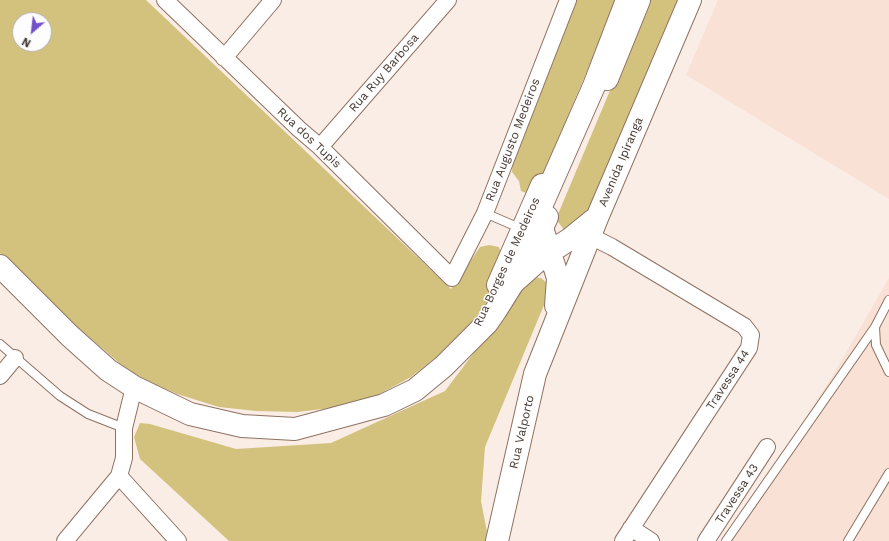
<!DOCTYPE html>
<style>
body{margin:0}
#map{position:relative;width:889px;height:541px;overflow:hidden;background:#faede6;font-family:"Work Sans",sans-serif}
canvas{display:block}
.north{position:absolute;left:12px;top:12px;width:40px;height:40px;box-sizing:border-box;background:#fdfdfd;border:1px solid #b3afac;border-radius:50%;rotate:208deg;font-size:11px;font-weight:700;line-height:16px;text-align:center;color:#453932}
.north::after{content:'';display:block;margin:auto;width:14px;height:18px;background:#7351ca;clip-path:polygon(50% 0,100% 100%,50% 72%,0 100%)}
</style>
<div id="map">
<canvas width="889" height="541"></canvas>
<div class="north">N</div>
</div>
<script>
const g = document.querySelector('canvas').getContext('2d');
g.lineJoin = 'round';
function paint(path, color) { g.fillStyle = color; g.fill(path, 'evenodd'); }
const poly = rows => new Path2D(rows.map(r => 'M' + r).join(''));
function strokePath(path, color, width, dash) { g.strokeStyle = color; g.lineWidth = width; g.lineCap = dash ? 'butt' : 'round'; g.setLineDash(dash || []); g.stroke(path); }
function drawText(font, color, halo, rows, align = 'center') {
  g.font = font + ' "Work Sans",sans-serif'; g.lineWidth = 3; g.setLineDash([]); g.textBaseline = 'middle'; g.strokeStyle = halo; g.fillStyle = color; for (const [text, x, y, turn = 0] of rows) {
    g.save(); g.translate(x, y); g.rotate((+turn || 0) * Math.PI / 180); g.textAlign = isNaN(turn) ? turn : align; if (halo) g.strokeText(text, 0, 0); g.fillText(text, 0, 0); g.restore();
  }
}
paint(poly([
 [718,0,889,0,889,199,686,75],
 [889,278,889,541,727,541,833,375]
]), '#f9e1d5');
paint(poly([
 [0,0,146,0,451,289,480,247,489,245,499,247,502,257,497,284,483,308,472,322,439,355,411,377,372,398,340,407,297,412,256,411,219,407,177,394,147,381,124,367,75,325,0,253],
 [20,20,44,20,44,44,20,44],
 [573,0,617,0,534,196,521,191,519,181,512,172,513,155],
 [648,0,678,0,584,219,564,230,556,219],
 [531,277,541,278,547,283,549,293,485,447,481,501,487,532,485,541,229,541,140,459,134,437,140,423,150,424,236,449,331,443,445,391]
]), '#d2c27d');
const service = poly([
 [485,213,515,226],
 [889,300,875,327,876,345,889,372],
 [0,344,60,396,88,414,124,428],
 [726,541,875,327],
 [848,541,889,473]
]);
const minor = poly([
 [165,0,299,129,320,147,452,278,485,213,568,0],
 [224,58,273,0],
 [320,147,448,0],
 [590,236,612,247,744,326,751,335,749,348,623,541],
 [0,376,15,358],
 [119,476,178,541],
 [631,528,651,541],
 [65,541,119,476,124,458,124,428,134,387],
 [706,541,767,447]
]);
const secondary = poly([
 [607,79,639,0],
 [0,266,70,336,108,370,134,387,190,414,242,426,295,429,384,405,415,390,444,366,487,323,496,310,523,267,547,217],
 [498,285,542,185]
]);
const primary = poly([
 [515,281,542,257,570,239,596,218],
 [556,306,558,278,542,228,541,214,542,204,594,86,627,0],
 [497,541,535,374,597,218,690,0]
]);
strokePath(service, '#8e7262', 10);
strokePath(minor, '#8e7262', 18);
strokePath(secondary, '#8e7262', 24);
strokePath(primary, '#8e7262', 24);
strokePath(service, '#fff', 8);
strokePath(minor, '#fff', 16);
strokePath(secondary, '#fff', 22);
strokePath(primary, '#fff', 22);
drawText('12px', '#453932', '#fdfdfd', [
 ["Rua Ruy Barbosa",384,73,-49],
 ["Rua dos Tupis",309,138,43],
 ["Rua Augusto Medeiros",513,140,-69],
 ["Avenida Ipiranga",621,162,-67],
 ["Rua Borges de Medeiros",507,262,-65],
 ["Travessa 44",728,380,-57],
 ["Rua Valporto",522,432,-77],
 ["Travessa 43",737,494,-57]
]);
</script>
